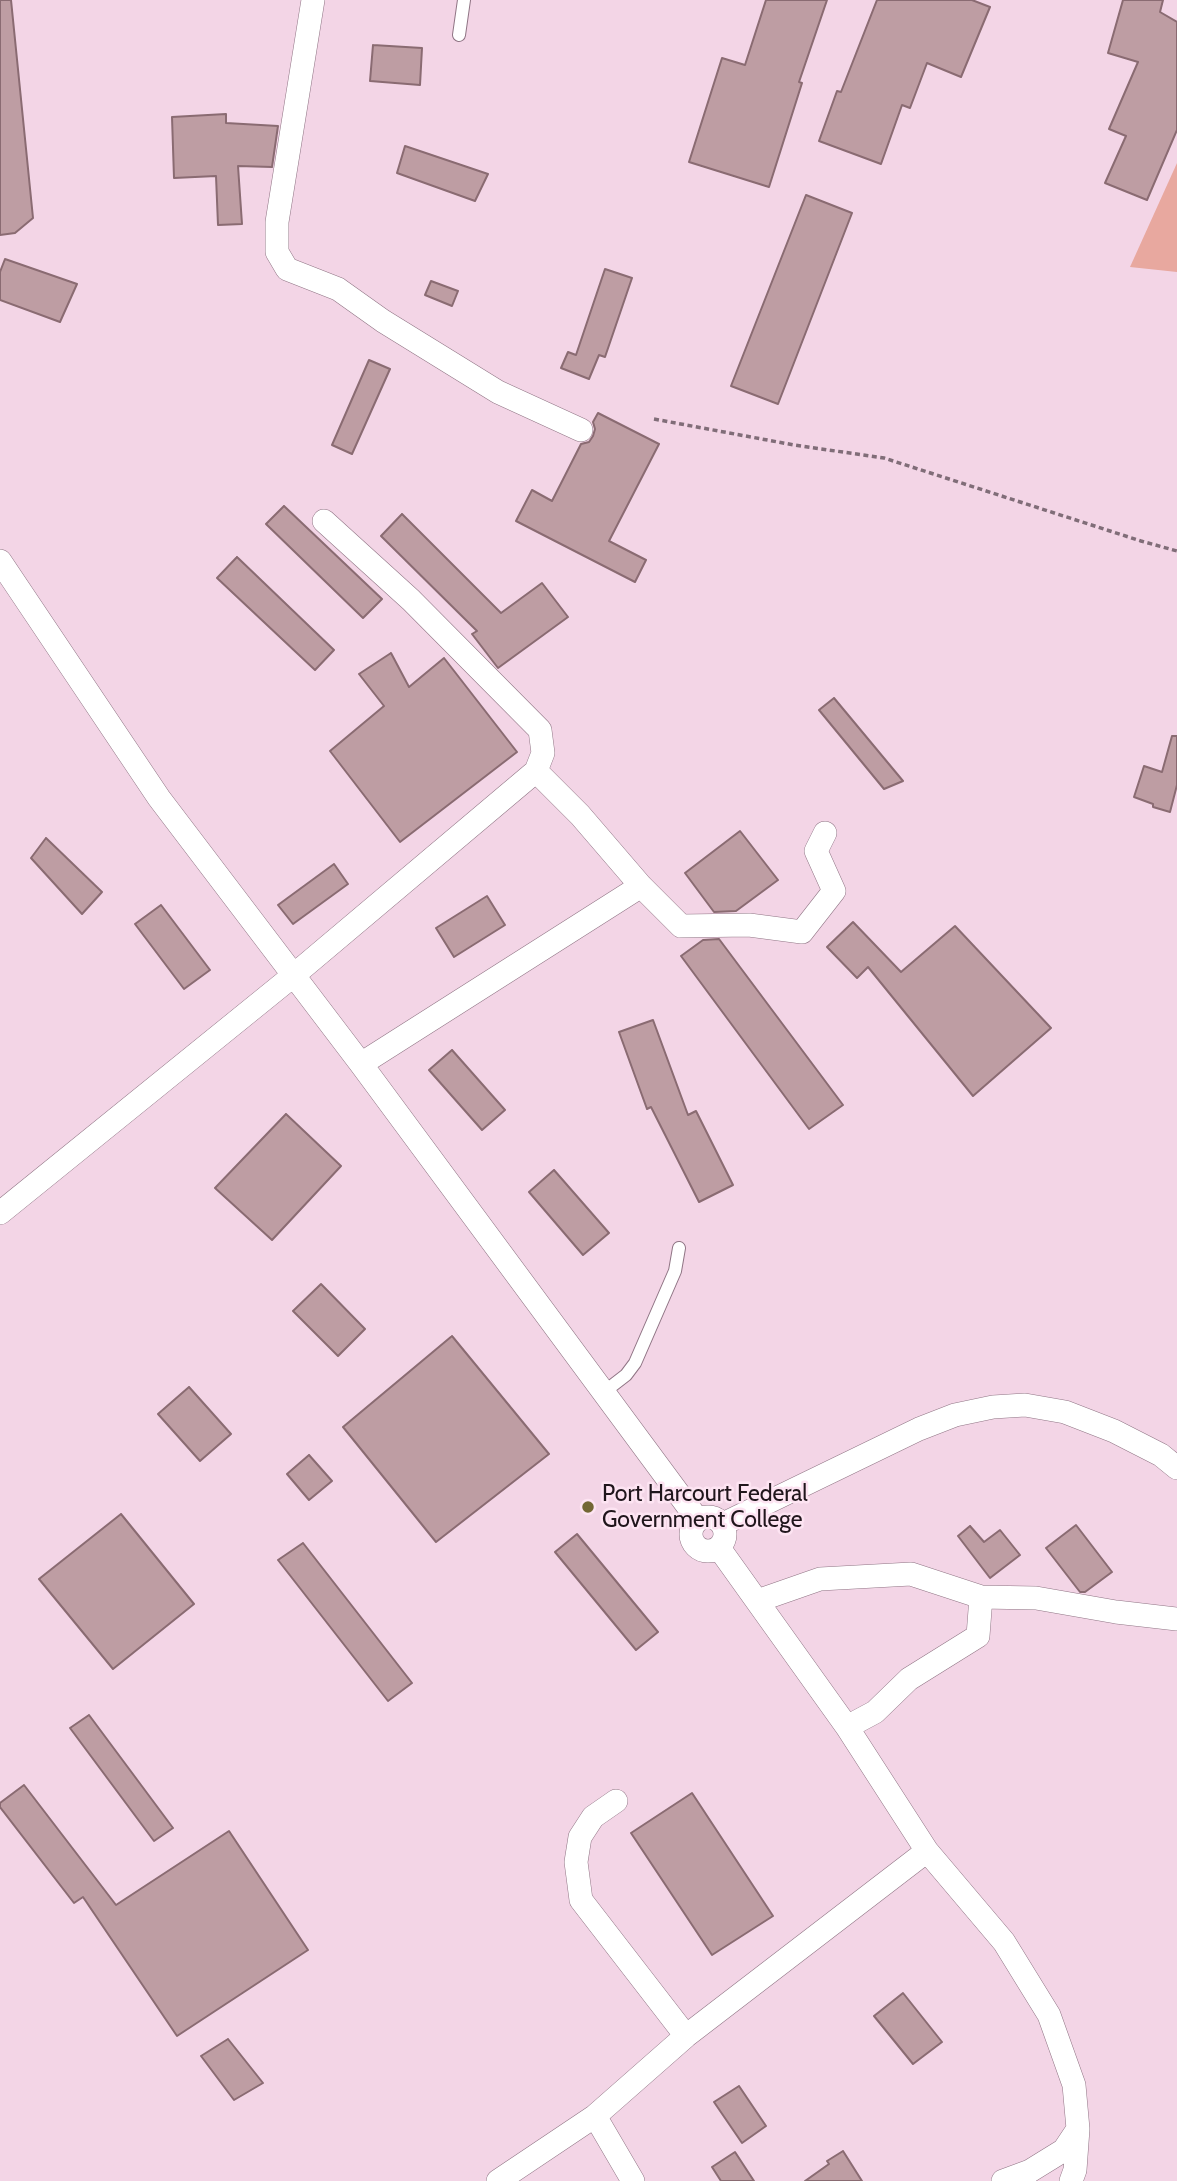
<!DOCTYPE html>
<style>
body{margin:0}
canvas{display:block;background:#f3d5e6}
</style>
<canvas width="1177" height="2181"></canvas>
<script>
const g = document.querySelector('canvas').getContext('2d');
g.lineJoin = 'round';
function paint(path, color) { g.fillStyle = color; g.fill(path, 'evenodd'); }
const poly = rows => new Path2D(rows.map(r => 'M' + r).join(''));
function strokePath(path, color, width, dash) { g.strokeStyle = color; g.lineWidth = width; g.lineCap = dash ? 'butt' : 'round'; g.setLineDash(dash || []); g.stroke(path); }
function drawText(font, color, halo, rows, align = 'center') {
  g.font = font + ' Cabin,sans-serif'; g.lineWidth = 5; g.setLineDash([]); g.textBaseline = 'middle'; g.strokeStyle = halo; g.fillStyle = color; for (const [text, x, y, turn = 0] of rows) {
    g.save(); g.translate(x, y); g.rotate((+turn || 0) * Math.PI / 180); g.textAlign = isNaN(turn) ? turn : align; if (halo) g.strokeText(text, 0, 0); g.fillText(text, 0, 0); g.restore();
  }
}
paint(poly([
 [1177,163,1177,272,1130,267]
]), '#e8a89f');
const building = poly([
 [0,0,11,0,33,218,15,233,0,235,0,0],
 [766,0,827,0,799,82,802,83,769,187,689,162,722,58,745,65,766,0],
 [877,0,972,0,990,7,961,77,927,63,910,108,902,105,881,164,819,141,837,91,841,92,877,0],
 [1123,0,1163,0,1160,12,1177,22,1177,130,1147,200,1105,183,1126,136,1109,129,1138,62,1108,53,1123,0],
 [373,45,422,48,420,85,370,81,373,45],
 [226,114,226,123,278,126,272,167,238,166,242,224,218,225,216,176,174,178,172,117,226,114],
 [405,146,488,174,475,201,397,173,405,146],
 [806,195,852,213,778,404,731,386,806,195],
 [5,259,77,284,60,322,0,300,0,272,5,259],
 [605,269,632,278,605,357,599,355,589,379,561,368,568,352,576,355,605,269],
 [431,281,458,291,452,306,425,295,431,281],
 [369,360,390,369,352,454,332,445,369,360],
 [598,413,659,444,609,541,646,560,635,582,516,521,532,490,552,501,581,444,589,442,593,436,595,429,593,422,598,413],
 [284,506,382,599,363,618,266,524,284,506],
 [402,514,501,613,542,583,568,617,498,668,472,634,477,631,381,536,402,514],
 [237,557,334,650,315,670,217,578,237,557],
 [391,653,409,687,444,658,517,752,400,842,330,751,384,706,359,674,391,653],
 [834,698,903,781,884,789,819,710,834,698],
 [1172,736,1177,736,1177,785,1170,812,1153,807,1153,804,1134,797,1144,766,1162,772,1172,736],
 [740,831,778,880,736,911,714,912,685,873,740,831],
 [46,838,102,892,82,914,31,858,46,838],
 [334,864,348,884,293,924,278,905,334,864],
 [487,896,505,925,454,957,436,928,487,896],
 [161,905,210,970,184,989,135,924,161,905],
 [853,922,901,972,955,926,1051,1028,973,1096,868,967,857,978,827,947,853,922],
 [719,939,843,1105,809,1129,681,956,703,940,719,939],
 [653,1020,688,1115,696,1111,733,1185,699,1202,651,1107,647,1109,619,1032,653,1020],
 [452,1050,505,1110,482,1130,429,1070,452,1050],
 [286,1114,341,1166,272,1240,215,1188,286,1114],
 [554,1170,609,1233,583,1255,529,1192,554,1170],
 [321,1284,365,1329,338,1356,293,1311,321,1284],
 [452,1336,549,1454,436,1542,343,1427,452,1336],
 [189,1387,231,1434,200,1461,158,1414,189,1387],
 [309,1455,332,1481,309,1500,287,1474,309,1455],
 [121,1514,194,1604,113,1669,39,1579,121,1514],
 [1076,1525,1112,1572,1085,1592,1080,1592,1046,1548,1076,1525],
 [970,1526,984,1542,1000,1530,1020,1555,990,1578,958,1536,970,1526],
 [577,1534,658,1632,636,1650,555,1552,577,1534],
 [303,1543,412,1683,388,1701,278,1560,303,1543],
 [89,1715,173,1828,154,1841,70,1728,89,1715],
 [24,1785,116,1905,229,1831,308,1950,177,2036,83,1897,74,1903,0,1807,0,1803,24,1785],
 [692,1793,773,1916,712,1955,631,1833,692,1793],
 [903,1993,942,2042,913,2064,874,2016,903,1993],
 [228,2039,263,2083,234,2100,201,2056,228,2039],
 [739,2086,766,2126,742,2143,714,2102,739,2086],
 [843,2151,862,2181,805,2181,829,2164,827,2161,843,2151],
 [735,2152,754,2181,721,2181,712,2167,735,2152]
]);
paint(building, '#be9da3');
strokePath(building, '#8a6b72', 2);
const service = poly([
 [459,35,464,0],
 [604,1392,626,1375,635,1363,675,1271,679,1248]
]);
const minor = poly([
 [313,0,277,222,277,252,287,269,338,289,383,321,498,392,581,430],
 [0,561,159,798,361,1064,698,1520],
 [536,771,580,815,641,886,681,926,749,925,802,932,834,891,816,851,825,833],
 [361,1064,641,886],
 [0,1213,294,975,536,771,543,753,540,730,411,600,324,521],
 '691 1534a17 17 0 1 1 34 0a17 17 0 1 1-34 0Z',
 [723,1524,919,1429,955,1415,993,1407,1025,1405,1065,1412,1114,1431,1161,1455,1177,1468],
 [719,1548,847,1727,927,1851,1004,1942,1049,2015,1074,2085,1078,2129,1075,2170,1071,2181],
 [757,1601,820,1579,911,1574,981,1597,1036,1598,1116,1612,1177,1619],
 [847,1727,875,1712,909,1679,978,1636,981,1597],
 [616,1801,593,1817,580,1837,576,1862,581,1900,686,2036],
 [595,2116,633,2181],
 [498,2181,595,2116,686,2036,927,1851],
 [1003,2181,1030,2171,1064,2150,1078,2129]
]);
strokePath(service, '#907585', 14);
strokePath(minor, '#907585', 24);
strokePath(poly([
 [654,419,794,445,884,458,1141,541,1177,551]
]), '#806d78', 3.5, [5, 3.5]);
strokePath(service, '#fff', 12);
strokePath(minor, '#fff', 23);
for (const [x, y, r, color] of [
 [588,1507,7,"#736734"]
]) { const dot = new Path2D(); dot.arc(x, y, r, 0, 2 * Math.PI); g.fillStyle = color; g.fill(dot); strokePath(dot, '#fde4f2', 2.5); }
drawText('23px', '#20161c', '#fde4f2', [
 ["Port Harcourt Federal",602,1494],
 ["Government College",602,1520]
], 'left');
</script>
